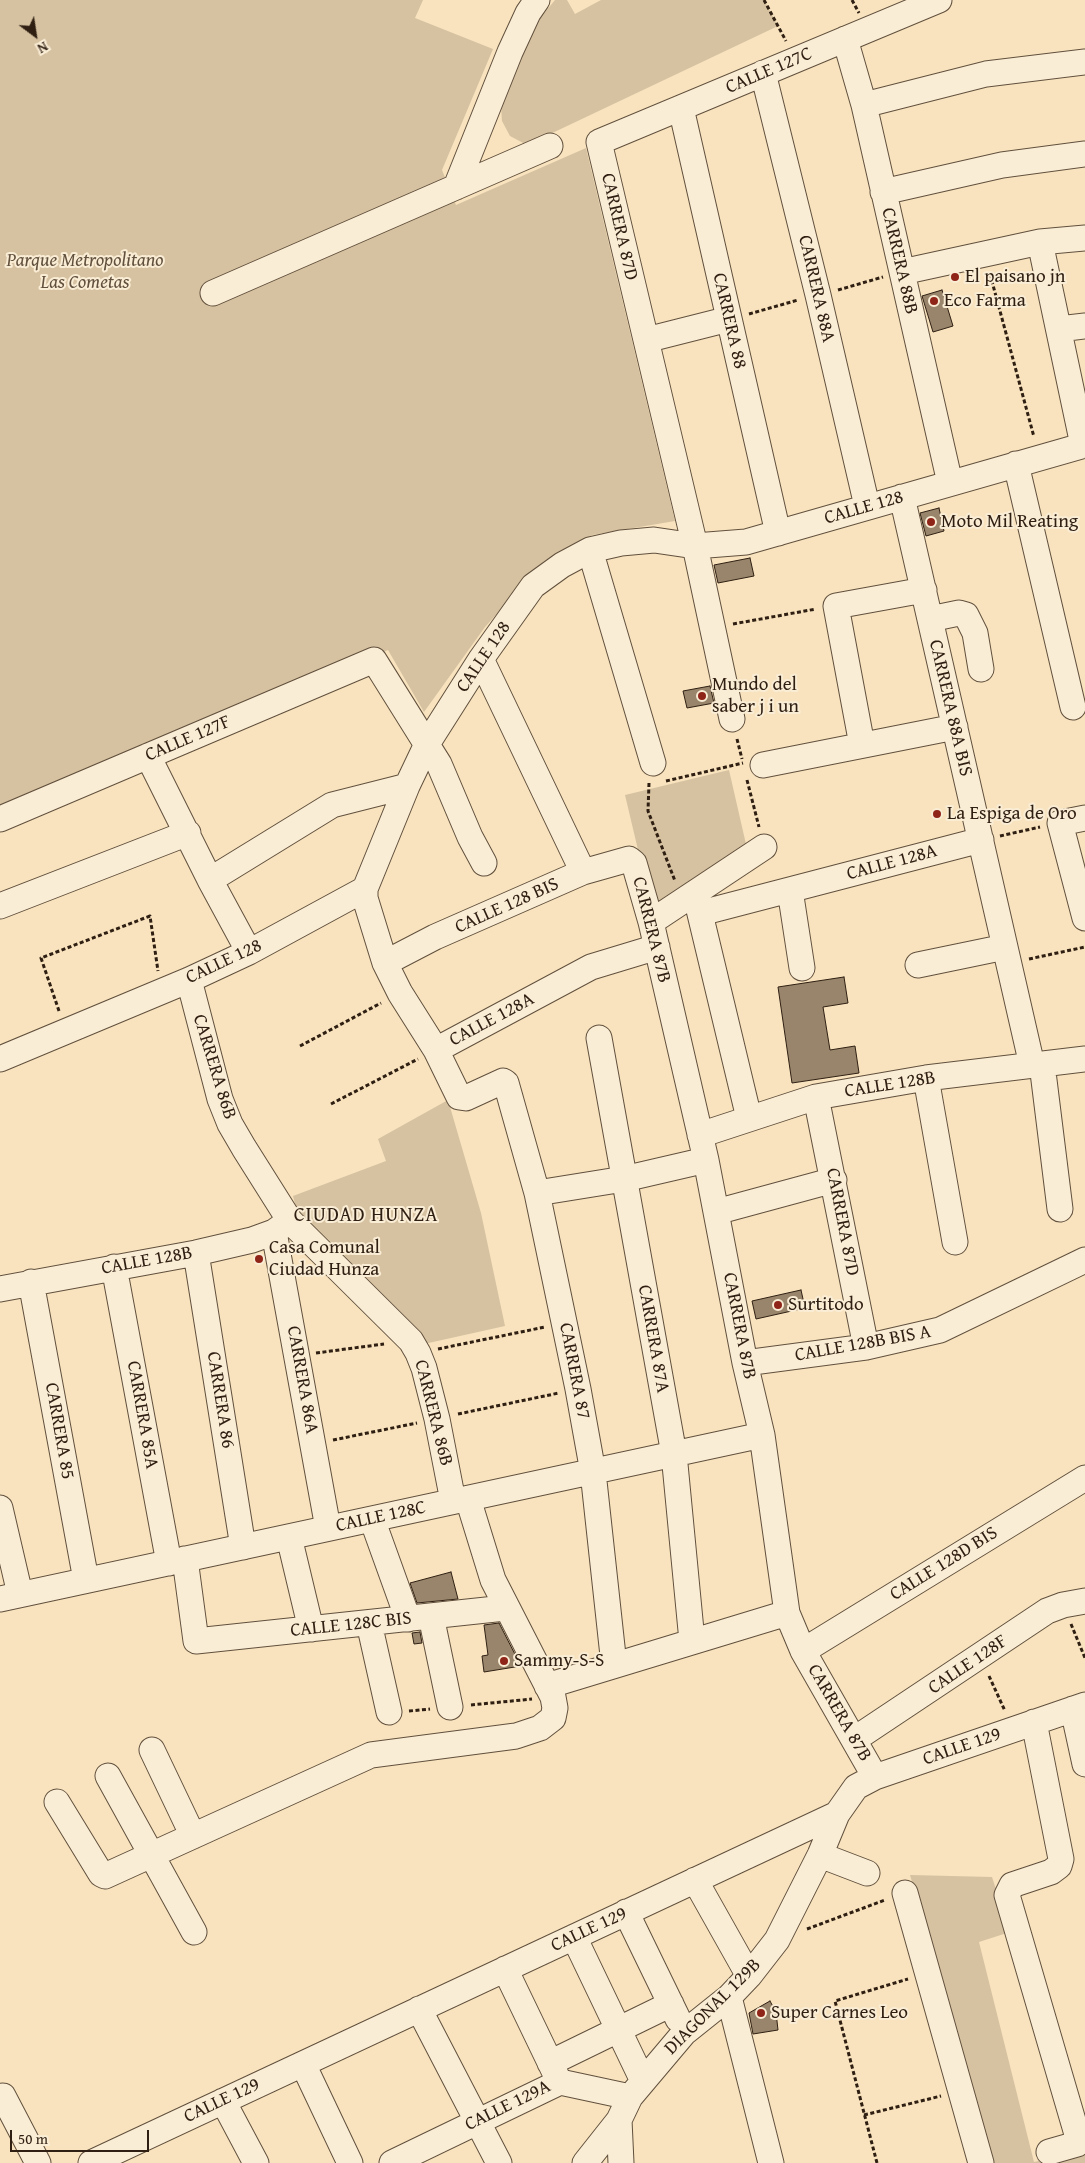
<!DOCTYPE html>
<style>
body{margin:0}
#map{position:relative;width:1085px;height:2163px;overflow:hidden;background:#f8e3be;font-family:"Gentium Book Plus",serif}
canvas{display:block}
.north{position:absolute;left:10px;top:10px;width:50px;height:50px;-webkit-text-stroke:4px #faedd5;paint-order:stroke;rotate:149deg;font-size:14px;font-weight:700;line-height:20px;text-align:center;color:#2f1f12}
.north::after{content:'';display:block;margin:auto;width:18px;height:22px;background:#2f1f12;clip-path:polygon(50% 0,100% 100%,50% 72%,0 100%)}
.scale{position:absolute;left:10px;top:2130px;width:139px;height:22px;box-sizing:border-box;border:2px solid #2f1f12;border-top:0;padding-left:6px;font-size:15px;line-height:18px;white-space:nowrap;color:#2f1f12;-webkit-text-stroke:4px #faedd5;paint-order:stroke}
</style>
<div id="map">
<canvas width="1085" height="2163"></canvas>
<div class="north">N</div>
<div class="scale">50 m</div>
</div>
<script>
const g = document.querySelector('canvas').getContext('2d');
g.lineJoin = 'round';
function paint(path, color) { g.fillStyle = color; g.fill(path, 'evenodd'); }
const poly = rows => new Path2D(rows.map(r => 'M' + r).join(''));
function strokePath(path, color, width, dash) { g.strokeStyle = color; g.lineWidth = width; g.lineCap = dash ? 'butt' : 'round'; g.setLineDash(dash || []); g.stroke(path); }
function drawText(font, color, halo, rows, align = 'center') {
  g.font = font + ' "Gentium Book Plus",serif'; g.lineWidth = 4; g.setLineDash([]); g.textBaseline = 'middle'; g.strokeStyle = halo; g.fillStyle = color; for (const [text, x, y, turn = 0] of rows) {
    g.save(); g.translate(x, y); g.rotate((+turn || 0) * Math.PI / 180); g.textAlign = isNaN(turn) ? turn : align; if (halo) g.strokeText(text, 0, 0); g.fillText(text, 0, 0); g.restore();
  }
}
paint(poly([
 [0,0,423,0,415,18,493,49,442,170,456,205,586,148,675,521,592,535,536,570,485,627,424,712,388,650,0,822],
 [555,0,567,0,575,14,601,0,764,0,778,26,527,145,510,136,502,121,501,106,531,29],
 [729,770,748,853,653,913,625,795],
 [448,1100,481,1213,505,1326,424,1344,298,1215,293,1196,386,1161,378,1139],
 [910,1875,992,1877,1010,1932,979,1942,1034,2162,1085,2151,1085,2163,994,2163]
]), '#d6c2a1');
const building = poly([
 [942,290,953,326,933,332,922,296,942,290],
 [939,508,944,531,926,536,920,513,939,508],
 [750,558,754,576,718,583,714,565,750,558],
 [710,686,714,703,687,708,683,691,710,686],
 [844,977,848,1003,823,1007,830,1050,855,1046,859,1073,792,1083,778,987,844,977],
 [801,1290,805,1308,756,1319,752,1301,801,1290],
 [451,1572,458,1599,417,1603,410,1583,451,1572],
 [499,1623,521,1666,484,1672,482,1656,488,1655,484,1625,499,1623],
 [420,1632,422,1643,414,1644,412,1633,420,1632],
 [770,2001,776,2012,778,2030,753,2034,749,2013,770,2001]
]);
paint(building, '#98856b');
strokePath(building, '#2f1f12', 1);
const minor = poly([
 [845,39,864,105,950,483],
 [763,73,818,295,867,506],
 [864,105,986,74,1085,62],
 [681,108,778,533],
 [456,187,510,52,528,13,537,0],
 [883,192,1002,165,1085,154],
 [1040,242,1083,445],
 [902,272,1040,242,1085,238],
 [213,293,550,146],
 [1059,329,1085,326],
 [646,340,729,319],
 [1016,464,1073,707],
 [902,497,1032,1065],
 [590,550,653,763],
 [930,619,959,613,966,615,975,633,981,669],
 [481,659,583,872],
 [732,719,695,546,599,142,939,0],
 [862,745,836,606,924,590],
 [148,756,210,880,249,952],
 [763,765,955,727],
 [1085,818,1060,823,1085,918],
 [0,819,374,660,439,764,470,837,484,863],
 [210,880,332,805,407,786],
 [365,889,365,898,385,963,400,993,436,1050,459,1097,466,1098,503,1081,506,1083,537,1193,578,1389,593,1472,614,1665],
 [790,890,802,968],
 [695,893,749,1118],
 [0,906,188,833],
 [701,913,981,840],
 [651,922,764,847],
 [385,963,435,937,583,872,629,859,634,863,651,922,706,1160,745,1363,762,1435,787,1613,803,1651,875,1777],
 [918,965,1005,947],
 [189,980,220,1099,230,1124,244,1148,290,1221,411,1341,418,1353,424,1368,437,1419,453,1501],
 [599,1038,674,1454,692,1641],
 [436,1050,591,967,657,947],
 [0,1059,189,980,249,952,365,889,407,786,427,744,481,659,533,586,562,565,590,550,621,543,654,540,695,546,746,542,1085,445],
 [1042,1064,1060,1209],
 [926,1078,955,1242],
 [816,1097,866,1347],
 [700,1135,816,1097,926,1078,1085,1059],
 [537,1193,624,1179,706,1160],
 [716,1212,834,1180],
 [274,1232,328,1528],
 [196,1253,243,1547],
 [114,1267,169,1563],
 [31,1282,86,1580],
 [0,1289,196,1253,252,1240,274,1232,288,1222],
 [745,1363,866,1347,940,1330,1085,1260],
 [0,1508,20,1594],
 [372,1519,408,1619],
 [289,1537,311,1629],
 [185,1559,196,1641,505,1608],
 [0,1599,762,1435],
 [431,1616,450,1707],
 [369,1623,389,1712],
 [803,1651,1085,1478],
 [547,1686,787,1613],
 [1073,1709,1085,1764],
 [1034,1722,1061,1859,1059,1866,1051,1872,1012,1885,1007,1895,1079,2141,1077,2144,1049,2152],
 [855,1739,1047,1611,1063,1605,1085,1601],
 [152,1750,193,1836],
 [108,1776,194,1932],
 [57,1802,101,1874,105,1876,371,1755,516,1736,540,1728,553,1718,555,1708,553,1697,493,1580,468,1499],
 [820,1855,867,1873],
 [695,1880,749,1976],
 [905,1893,981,2163],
 [626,1912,678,2019],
 [574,1937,643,2081],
 [505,1969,557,2077],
 [729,1997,771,2163],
 [419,2009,499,2163],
 [550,2063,671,2004],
 [303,2064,350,2163],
 [3,2096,38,2163],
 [223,2101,256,2163],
 [619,2120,621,2163],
 [91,2163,837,1814],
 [392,2163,560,2082,630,2097],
 [585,2163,619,2120,630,2097,684,2033,729,1997,749,1976,777,1940,820,1855,837,1814,856,1787,875,1777,1085,1705]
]);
strokePath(minor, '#61503d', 27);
strokePath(poly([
 [764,0,786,41],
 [852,0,859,13],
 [990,274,1034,437],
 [838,290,883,277],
 [749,314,798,300],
 [733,624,816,609],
 [737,739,742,759],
 [747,780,759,827],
 [666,781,743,763],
 [649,783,648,811,675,881],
 [1000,836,1040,827],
 [1029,959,1085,947],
 [59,1011,41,958,150,916,158,971],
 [300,1046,381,1003],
 [331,1104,418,1059],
 [438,1349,545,1327],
 [316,1353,384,1344],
 [458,1414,559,1393],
 [333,1440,417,1423],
 [1071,1624,1085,1658],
 [989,1676,1005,1711],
 [471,1705,532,1699],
 [409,1711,430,1709],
 [807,1929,885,1900],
 [864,2115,941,2096],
 [877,2163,835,2001,908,1979]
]), '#2f1f12', 3, [4, 2.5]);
strokePath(minor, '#faedd5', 25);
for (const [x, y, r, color] of [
 [955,277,5,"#8f2418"],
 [934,301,5,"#8f2418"],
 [931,522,5,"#8f2418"],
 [702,696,5,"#8f2418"],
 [937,814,5,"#8f2418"],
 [259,1259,5,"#8f2418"],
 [778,1305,5,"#8f2418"],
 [504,1661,5,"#8f2418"],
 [761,2013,5,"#8f2418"]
]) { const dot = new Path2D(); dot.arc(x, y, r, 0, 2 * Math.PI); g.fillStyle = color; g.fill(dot); strokePath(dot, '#faedd5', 2); }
drawText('19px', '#2f1f12', '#faedd5', [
 ["CALLE 127C",769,71,-23],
 ["CARRERA 87D",619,227,77],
 ["CARRERA 88B",899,261,77],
 ["CARRERA 88A",816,289,77],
 ["CARRERA 88",729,321,77],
 ["CALLE 128",864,508,-16],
 ["CALLE 128",484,657,-56],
 ["CARRERA 88A BIS",950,708,77],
 ["CALLE 127F",188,739,-23],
 ["CALLE 128A",892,863,-15],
 ["CALLE 128 BIS",507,906,-24],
 ["CARRERA 87B",651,930,76],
 ["CALLE 128",224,962,-25],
 ["CALLE 128A",492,1020,-28],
 ["CARRERA 86B",214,1067,73],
 ["CALLE 128B",890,1085,-9],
 ["CARRERA 87D",842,1222,79],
 ["CALLE 128B",147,1261,-10],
 ["CARRERA 87B",739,1326,79],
 ["CARRERA 87A",653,1339,80],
 ["CALLE 128B BIS A",863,1344,-10],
 ["CARRERA 87",574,1371,79],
 ["CARRERA 86A",302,1380,80],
 ["CARRERA 86",220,1400,81],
 ["CARRERA 86B",433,1413,76],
 ["CARRERA 85A",142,1415,80],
 ["CARRERA 85",59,1431,80],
 ["CALLE 128C",381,1517,-12],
 ["CALLE 128D BIS",944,1564,-32],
 ["CALLE 128C BIS",351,1625,-6],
 ["CALLE 128F",968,1665,-34],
 ["CARRERA 87B",839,1713,60],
 ["CALLE 129",962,1747,-19],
 ["CALLE 129",589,1930,-25],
 ["DIAGONAL 129B",713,2007,-45],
 ["CALLE 129",222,2101,-25],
 ["CALLE 129A",508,2106,-26]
]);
drawText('italic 19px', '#61503d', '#faedd5', [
 ["Parque Metropolitano",85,261],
 ["Las Cometas",85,283]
]);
drawText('19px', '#2f1f12', '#faedd5', [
 ["El paisano jn",965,277],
 ["Eco Farma",944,301],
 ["Moto Mil Reating",941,522],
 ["Mundo del",712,685],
 ["saber j i un",712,707],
 ["La Espiga de Oro",947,814],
 ["Casa Comunal",269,1248],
 ["Ciudad Hunza",269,1270],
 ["Surtitodo",788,1305],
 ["Sammy-S-S",514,1661],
 ["Super Carnes Leo",771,2013]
], 'left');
g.letterSpacing = '1px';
drawText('20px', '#2f1f12', '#faedd5', [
 ["CIUDAD HUNZA",366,1216]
]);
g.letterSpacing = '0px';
</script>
